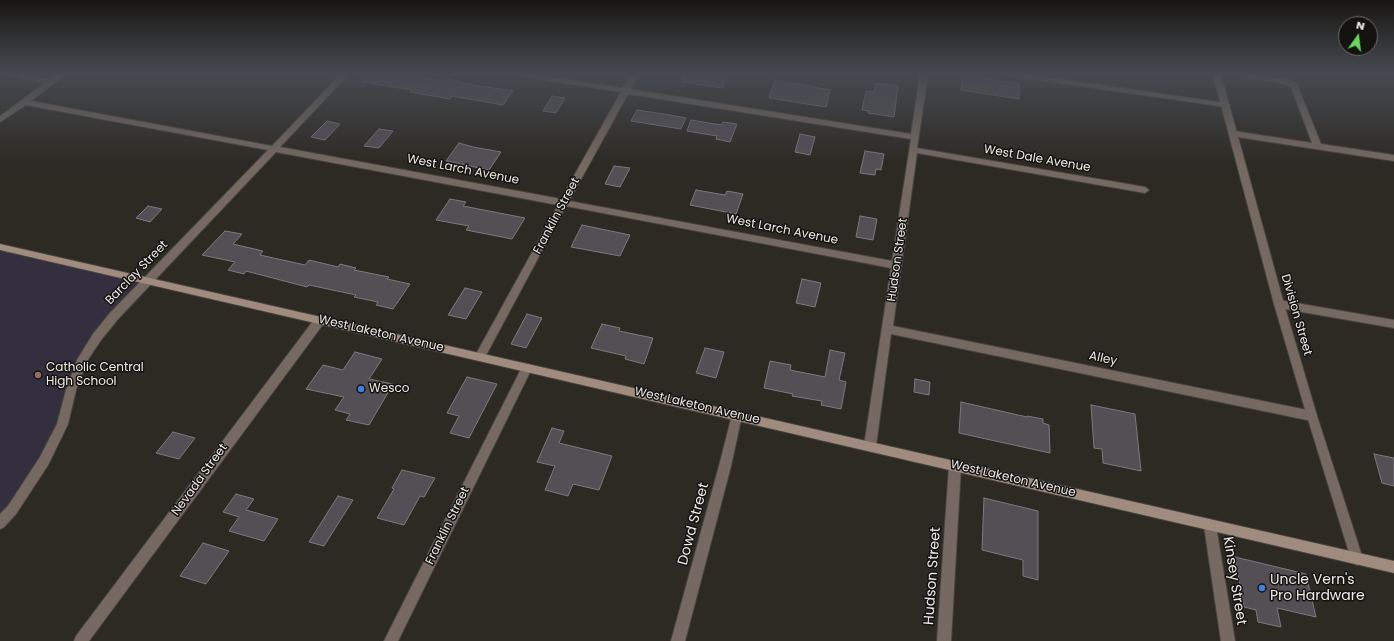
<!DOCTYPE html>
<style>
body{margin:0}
#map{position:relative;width:1394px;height:641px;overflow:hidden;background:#2d2a24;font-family:Poppins,sans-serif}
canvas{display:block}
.north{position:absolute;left:1338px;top:16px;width:40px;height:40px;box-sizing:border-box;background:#141310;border:1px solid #6b6a66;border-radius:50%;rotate:14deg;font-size:11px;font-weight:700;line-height:16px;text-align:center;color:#eeece8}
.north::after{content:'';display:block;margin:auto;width:14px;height:18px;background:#6cd362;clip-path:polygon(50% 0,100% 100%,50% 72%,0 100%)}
</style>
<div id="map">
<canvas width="1394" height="641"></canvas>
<div class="north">N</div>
</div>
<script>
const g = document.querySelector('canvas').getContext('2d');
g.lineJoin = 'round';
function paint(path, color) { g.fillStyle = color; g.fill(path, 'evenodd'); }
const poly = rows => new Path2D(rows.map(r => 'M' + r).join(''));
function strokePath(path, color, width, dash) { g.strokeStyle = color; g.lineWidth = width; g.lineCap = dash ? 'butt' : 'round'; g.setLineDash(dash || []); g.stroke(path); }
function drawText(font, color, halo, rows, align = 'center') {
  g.font = font + ' Poppins,sans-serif'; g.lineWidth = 3; g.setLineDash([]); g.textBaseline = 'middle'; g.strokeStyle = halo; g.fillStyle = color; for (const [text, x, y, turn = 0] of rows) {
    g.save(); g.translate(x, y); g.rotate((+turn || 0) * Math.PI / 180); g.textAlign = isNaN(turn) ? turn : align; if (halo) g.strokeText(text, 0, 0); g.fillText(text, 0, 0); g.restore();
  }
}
paint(poly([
 [0,248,148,281,82,360,62,424,0,524]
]), '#332f3f');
const building = poly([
 [362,75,405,75,445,81,447,79,461,82,460,83,513,91,503,105,452,96,450,99,410,92,412,90,362,82,362,75],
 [683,75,727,75,722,88,682,82,683,75],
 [962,75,1019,84,1019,99,961,90,962,75],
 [775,80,830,90,826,107,769,98,775,80],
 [876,83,898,86,894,117,868,113,869,111,862,110,866,91,874,92,876,83],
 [552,96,565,98,556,113,543,111,552,96],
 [637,110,664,114,686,118,681,129,631,121,637,110],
 [691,120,721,125,723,122,737,124,730,142,716,139,717,136,687,131,691,120],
 [327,121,340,124,325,140,311,137,327,121],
 [379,129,393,131,379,148,364,146,379,129],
 [800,134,815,137,810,155,795,152,800,134],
 [459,143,473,147,501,152,489,170,446,161,459,143],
 [865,151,884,154,881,170,876,169,875,175,860,173,865,151],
 [614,166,630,168,620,187,605,184,614,166],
 [696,190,725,195,727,191,743,194,736,214,690,205,696,190],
 [450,199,466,202,463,206,525,218,512,239,466,230,469,226,436,220,450,199],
 [148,206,162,209,150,222,136,218,148,206],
 [860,216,877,219,873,240,856,237,860,216],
 [582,225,630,235,620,256,571,247,582,225],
 [225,231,242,234,233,244,263,251,260,255,305,265,309,260,338,267,340,264,356,268,354,270,389,277,387,279,410,284,393,309,376,305,378,302,354,297,356,295,309,285,307,287,246,271,244,274,228,270,235,262,202,255,225,231],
 [802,279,821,283,815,307,796,303,802,279],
 [465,288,482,292,466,319,448,315,465,288],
 [527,314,542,318,526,348,511,344,527,314],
 [602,324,620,328,619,331,653,338,644,364,625,359,626,356,591,348,602,324],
 [705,348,724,352,716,378,696,373,705,348],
 [830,350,845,353,839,380,846,382,841,409,821,405,822,401,792,396,793,394,764,388,770,361,791,365,790,370,825,377,830,350],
 [355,352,382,359,369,379,393,384,369,425,346,420,350,414,335,410,344,397,306,389,323,365,343,370,355,352],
 [467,377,497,384,469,438,450,433,459,416,447,413,467,377],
 [915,379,930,382,929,395,914,392,915,379],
 [961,402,1027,417,1027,416,1043,419,1043,423,1049,425,1050,453,959,433,961,402],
 [1091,405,1135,414,1141,471,1103,463,1102,449,1094,448,1091,405],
 [552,428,564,431,559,443,612,456,599,490,573,484,568,496,545,490,555,466,537,462,552,428],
 [173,432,195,438,179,459,156,453,173,432],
 [1374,454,1394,458,1394,486,1382,483,1374,454],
 [402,470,435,478,424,497,420,496,404,525,377,518,394,489,392,488,402,470],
 [236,494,254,499,246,510,278,519,264,541,229,531,239,517,223,512,236,494],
 [338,496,353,500,324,546,309,542,338,496],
 [984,498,1038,511,1038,580,1023,576,1023,560,982,550,984,498],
 [203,543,229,551,206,584,180,576,203,543],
 [1235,557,1306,574,1316,617,1277,608,1281,627,1258,622,1256,610,1244,607,1235,557]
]);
paint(building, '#534f55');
strokePath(building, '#7d797f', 1);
const minor = poly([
 [12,75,27,75,50,79,56,75,65,75,31,101,272,146,340,75,348,75,280,147,561,199,621,92,525,77,521,75,539,75,623,88,630,75,638,75,630,89,911,134,920,75,928,75,917,148,1145,187,1149,190,1145,193,917,153,893,326,1312,411,1316,413,1317,416,1316,419,1312,421,891,334,876,446,874,450,870,451,866,450,864,446,891,268,566,206,484,359,480,360,476,359,475,356,558,205,276,152,118,319,101,340,87,361,76,390,68,424,48,465,16,514,4,527,0,529,0,514,8,506,40,457,57,424,66,390,77,360,93,334,110,313,268,150,26,105,0,122,0,116,45,83,16,77,12,75],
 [628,94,911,139,892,261,569,201,628,94],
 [1012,75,1032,75,1226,103,1230,105,1226,107,1016,77,1012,75],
 [1239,75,1259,75,1279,78,1291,80,1297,84,1321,144,1394,155,1394,161,1231,136,1231,132,1234,131,1312,143,1291,87,1285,84,1243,77,1239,75],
 [1279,300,1394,320,1394,328,1279,308,1276,307,1274,304,1276,301,1279,300],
 [320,316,324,317,325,320,324,323,89,641,74,641,76,636,316,317,320,316],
 [527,364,531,365,532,368,398,641,384,641,523,365,527,364],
 [737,410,741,412,742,415,731,466,685,641,671,641,719,466,732,415,733,412,737,410],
 [955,461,959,462,961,466,951,641,937,641,949,466,951,462,955,461],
 [1210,520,1214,522,1216,526,1235,641,1221,641,1204,526,1206,522,1210,520]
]);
const tertiary = poly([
 [1213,75,1221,75,1284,304,1317,416,1363,559,1361,563,1357,565,1353,563,1351,559,1307,416,1274,304,1213,75]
]);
const secondary = poly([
 [0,244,1394,561,1394,573,0,250,0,244]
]);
strokePath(minor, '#48453f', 2);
strokePath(tertiary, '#48453f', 2);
strokePath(secondary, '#48453f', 2);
paint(minor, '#766961');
paint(tertiary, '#766961');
paint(secondary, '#a08c7f');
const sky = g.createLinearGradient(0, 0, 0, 165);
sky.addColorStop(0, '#191714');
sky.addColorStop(0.45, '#464a50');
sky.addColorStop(1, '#464a5000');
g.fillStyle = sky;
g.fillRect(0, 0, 1394, 165);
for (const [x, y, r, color] of [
 [38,375,4,"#8d6e63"],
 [361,389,4,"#3f7fe0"],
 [1262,588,4,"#3f7fe0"]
]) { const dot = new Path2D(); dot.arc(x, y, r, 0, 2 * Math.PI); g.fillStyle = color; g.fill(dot); strokePath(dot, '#141310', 1.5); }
drawText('12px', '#eeece8', '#141310', [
 ["West Dale Avenue",1037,159,10],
 ["West Larch Avenue",463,170,11],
 ["Franklin Street",557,216,-62],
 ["West Larch Avenue",782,230,11],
 ["Hudson Street",898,260,-82],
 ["Barclay Street",137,273,-46],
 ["Division Street",1296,315,74],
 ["West Laketon Avenue",381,334,13],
 ["Alley",1103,359,12],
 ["West Laketon Avenue",697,406,13],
 ["West Laketon Avenue",1013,479,13],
 ["Nevada Street",200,480,-54],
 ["Franklin Street",448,526,-64]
]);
drawText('12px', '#eeece8', '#141310', [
 ["Catholic Central",46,368],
 ["High School",46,382],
 ["Wesco",369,389]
], 'left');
drawText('14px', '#eeece8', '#141310', [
 ["Dowd Street",694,524,-75],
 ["Hudson Street",933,576,-86],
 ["Kinsey Street",1234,581,81]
]);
drawText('14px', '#eeece8', '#141310', [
 ["Uncle Vern's",1270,580],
 ["Pro Hardware",1270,596]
], 'left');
</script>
